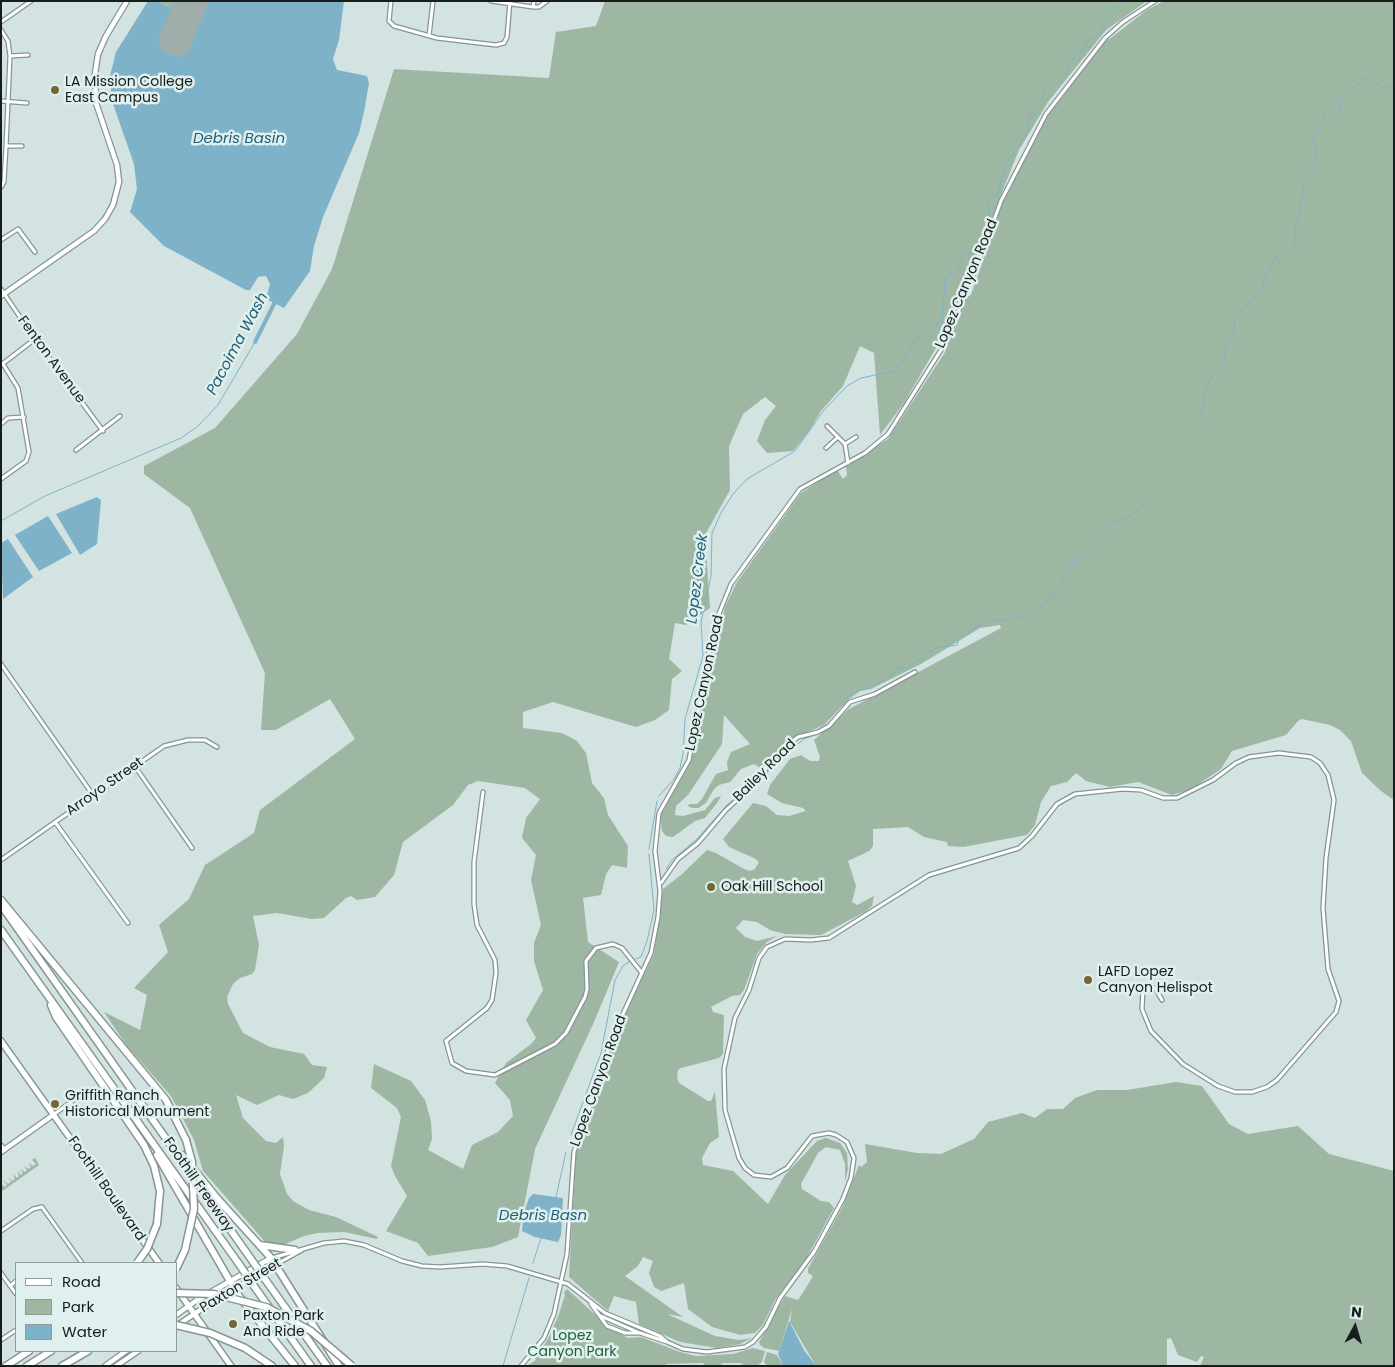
<!DOCTYPE html>
<style>
body{margin:0}
#map{position:relative;width:1395px;height:1367px;overflow:hidden;background:#d2e3e1;font-family:Poppins,sans-serif}
canvas{display:block}
.frame{position:absolute;inset:0;border:2px solid #171d1c;pointer-events:none}
.legend{position:absolute;left:15px;top:1262px;width:162px;height:90px;box-sizing:border-box;background:#dff0ee;border:1px solid #8f9c9a;margin:0;padding:6px 9px;list-style:none;font-size:15px;color:#171d1c}
.legend li{display:flex;align-items:center;gap:10px;height:25px}
.legend b{width:25px;border:1px solid #8f9c9a}
.north{position:absolute;left:1330px;top:1302px;width:50px;height:50px;-webkit-text-stroke:4px #dff0ee;paint-order:stroke;rotate:6deg;font-size:14px;font-weight:700;line-height:20px;text-align:center;color:#171d1c}
.north::after{content:'';display:block;margin:auto;width:18px;height:22px;background:#171d1c;clip-path:polygon(50% 0,100% 100%,50% 72%,0 100%)}
</style>
<div id="map">
<canvas width="1395" height="1367"></canvas>
<div class="frame"></div>
<ul class="legend">
<li><b style="height:6px;background:#fff"></b>Road</li>
<li><b style="height:14px;background:#9eb7a3"></b>Park</li>
<li><b style="height:14px;background:#7eb2c9"></b>Water</li>
</ul>
<div class="north">N</div>
</div>
<script>
const g = document.querySelector('canvas').getContext('2d');
g.lineJoin = 'round';
function paint(path, color) { g.fillStyle = color; g.fill(path, 'evenodd'); }
const poly = rows => new Path2D(rows.map(r => 'M' + r).join(''));
function strokePath(path, color, width, dash) { g.strokeStyle = color; g.lineWidth = width; g.lineCap = dash ? 'butt' : 'round'; g.setLineDash(dash || []); g.stroke(path); }
function drawText(font, color, halo, rows, align = 'center') {
  g.font = font + ' Poppins,sans-serif'; g.lineWidth = 5; g.setLineDash([]); g.textBaseline = 'middle'; g.strokeStyle = halo; g.fillStyle = color; for (const [text, x, y, turn = 0] of rows) {
    g.save(); g.translate(x, y); g.rotate((+turn || 0) * Math.PI / 180); g.textAlign = isNaN(turn) ? turn : align; if (halo) g.strokeText(text, 0, 0); g.fillText(text, 0, 0); g.restore();
  }
}
paint(poly([
 [157,1,201,1,181,47,164,40,178,11],
 [605,1,1147,1,1106,30,1048,102,1019,150,956,306,936,348,904,403,880,435,874,353,860,346,843,386,821,411,808,433,793,451,767,453,757,441,765,420,776,406,765,397,743,414,729,446,730,490,705,535,710,608,686,625,675,623,669,659,682,671,672,679,669,710,655,720,636,727,553,702,523,712,523,728,562,733,577,741,586,753,592,783,604,798,608,815,628,846,627,868,612,865,606,874,601,895,583,898,588,942,619,962,594,1022,535,1149,518,1237,492,1247,428,1256,418,1243,386,1231,407,1196,395,1176,391,1166,401,1117,397,1108,371,1088,374,1064,411,1081,425,1100,431,1121,432,1139,428,1150,463,1169,472,1145,498,1132,513,1116,510,1100,495,1083,506,1063,531,1044,536,1038,526,1020,543,990,534,961,534,943,541,925,531,880,536,855,522,838,526,818,540,799,525,788,478,781,468,785,453,805,403,842,394,875,375,897,357,900,351,896,346,898,324,918,312,919,277,913,253,916,259,945,255,970,252,974,240,978,233,984,227,997,228,1004,243,1033,270,1047,304,1054,312,1065,327,1067,324,1078,308,1093,293,1099,279,1095,257,1105,236,1095,243,1118,266,1141,276,1143,283,1137,284,1146,280,1174,287,1194,293,1201,309,1210,336,1217,378,1237,377,1239,344,1232,317,1233,304,1236,283,1245,267,1244,203,1171,194,1140,171,1096,127,1046,104,1012,140,1030,147,995,134,988,168,952,159,925,189,899,205,865,254,833,260,810,355,739,330,699,276,730,261,730,265,673,190,508,144,474,144,466,215,428,297,334,332,269,394,69,549,78,556,32,596,26],
 [1164,1,1394,1,1394,800,1381,791,1362,773,1351,741,1340,730,1330,725,1302,719,1298,721,1286,735,1232,751,1221,769,1190,790,1172,795,1138,782,1110,787,1086,781,1076,773,1067,782,1051,786,1041,802,1035,825,1027,835,963,847,948,846,947,842,924,837,908,827,873,829,873,846,869,851,848,861,856,886,852,902,857,905,874,896,872,906,865,912,821,935,785,934,770,930,757,922,743,920,736,928,745,937,757,941,777,936,767,942,757,954,744,990,740,995,732,996,711,1007,713,1012,724,1015,723,1054,719,1058,681,1068,678,1070,677,1078,679,1083,708,1101,711,1101,715,1092,719,1137,710,1143,702,1158,703,1165,733,1171,768,1204,785,1175,817,1141,826,1138,840,1143,847,1153,848,1169,845,1182,845,1164,840,1150,826,1147,818,1153,801,1184,802,1189,821,1201,829,1202,834,1208,806,1259,775,1300,763,1325,755,1333,740,1335,712,1327,688,1309,684,1283,661,1291,654,1287,649,1273,653,1261,643,1257,638,1266,625,1276,683,1317,667,1314,715,1336,739,1340,752,1338,740,1344,717,1348,680,1342,639,1324,636,1302,614,1296,608,1311,569,1277,576,1154,616,1033,654,954,663,889,681,875,707,850,716,853,744,869,750,871,755,869,759,862,754,858,729,847,723,839,753,803,766,806,777,815,789,816,806,811,803,808,782,803,767,794,770,785,790,759,801,755,810,761,819,761,820,757,814,740,849,709,1001,628,1000,625,980,628,921,664,871,689,860,691,848,700,824,725,789,740,772,756,762,769,754,764,741,769,730,782,719,785,714,789,706,803,698,808,692,808,688,806,689,804,697,804,702,799,716,774,728,770,727,762,731,752,750,744,724,715,722,744,688,795,676,806,675,815,683,816,705,810,715,798,721,796,717,803,705,818,695,821,673,837,666,836,662,831,660,816,690,763,725,607,737,582,801,493,837,470,843,479,847,475,846,466,888,439,944,354,961,314,965,298,971,295,1007,191,1044,120,1103,44,1147,10],
 [1176,1082,1202,1086,1229,1124,1248,1134,1298,1126,1329,1154,1394,1171,1394,1366,1200,1366,1204,1357,1201,1356,1197,1362,1178,1355,1171,1338,1167,1339,1167,1366,816,1366,790,1322,792,1309,779,1351,764,1348,760,1345,759,1342,785,1296,798,1300,807,1286,813,1276,808,1273,808,1269,843,1206,859,1165,861,1167,867,1162,865,1144,917,1153,941,1154,974,1139,988,1122,1022,1113,1035,1118,1047,1109,1063,1109,1075,1098,1097,1090,1127,1090],
 [35,1158,39,1165,1,1192,1,1183,4,1187,7,1185,3,1180,8,1184,11,1182,8,1177,12,1181,15,1179,13,1174,17,1178,19,1176,17,1171,21,1175,23,1173,20,1169,25,1172,27,1170,24,1166,29,1169,31,1167,28,1163,33,1166,36,1164,32,1160],
 [567,1289,599,1318,604,1325,628,1338,641,1337,680,1352,696,1356,733,1354,753,1348,765,1351,762,1362,757,1366,746,1366,740,1363,723,1363,719,1366,705,1366,703,1363,666,1364,665,1366,527,1366,536,1360,535,1358,548,1339,559,1314,565,1295,564,1292],
 [767,1352,777,1355,783,1366,767,1366,764,1362]
]), '#9eb7a3');
paint(poly([
 [148,1,157,1,178,11,165,40,180,47,201,1,344,1,339,40,333,59,337,70,367,76,369,83,364,112,359,133,323,217,314,246,310,271,284,308,266,299,270,284,266,276,258,277,250,290,246,290,164,246,130,212,137,189,134,164,112,101,110,76,116,52],
 [97,497,101,500,97,544,80,555,56,514],
 [48,516,72,553,39,571,15,535],
 [8,539,33,577,3,599,1,543],
 [533,1194,563,1198,561,1235,558,1242,535,1237,522,1231,524,1212,529,1198],
 [789,1321,804,1350,816,1366,783,1366,778,1354]
]), '#7eb2c9');
strokePath(poly([
 [1104,45,1109,38],
 [1085,48,1091,47],
 [1055,106,1059,100],
 [1031,120,1034,114,1041,114],
 [1201,420,1206,388,1213,375,1225,361,1225,349,1227,342,1233,336,1235,320,1239,312,1261,293,1266,275,1276,257,1291,250,1296,242,1295,229,1299,214,1302,209,1300,204,1303,196,1303,184,1312,172,1316,160,1317,147,1312,139,1324,123,1323,116,1331,114,1334,107,1340,110,1338,101,1346,92,1359,84,1362,78,1370,77,1381,87,1385,88,1394,84],
 [1,521,45,496,181,438,197,427,218,405,255,342],
 [842,709,846,699,852,694,860,690,872,687,896,672,897,667,905,669,936,648,957,645,960,636,970,633,977,626,992,620,1007,620,1013,615,1025,617,1043,605,1050,595,1054,595,1057,591,1069,568,1081,556,1090,553,1109,523,1127,518,1146,504],
 [750,791,765,778,770,767,804,739,830,729,839,718],
 [659,796,674,779,680,768,683,754,685,719,703,656,701,622,711,576,712,533,721,513,733,494,747,479,795,451,824,410,847,386,861,378,894,371,902,363,915,339,942,321,945,280,950,274,956,272,965,254,977,252,981,245,983,232,990,217,987,200,998,194,1004,167,1028,131,1030,111,1041,101,1045,88,1058,83,1065,75,1074,56,1083,50,1085,42,1099,35,1103,24,1121,3,1120,1],
 [649,849,657,801],
 [666,869,672,860,697,839,727,805,739,795],
 [636,959,641,957,647,941,654,910,649,854],
 [571,1135,601,1053,615,980,623,966,630,961],
 [556,1197,566,1152],
 [533,1263,541,1238],
 [503,1366,529,1278]
]), '#7eb2c9', 1);
strokePath(poly([
 [255,342,276,300]
]), '#7eb2c9', 4);
strokePath(poly([
 [189,1,171,41,178,44,196,1]
]), '#9fadab', 25);
const minor = poly([
 [391,1,389,21,394,26,437,38,496,45,504,43,507,37,510,1],
 [491,1,533,7,539,7,547,1],
 [533,7,534,1],
 [1,22,31,1],
 [1,30,8,41,10,56,6,147,4,182,1,187],
 [429,36,433,1],
 [10,56,28,55],
 [1,101,27,103],
 [6,146,22,146],
 [1,240,18,229,35,252],
 [1,289,35,339,103,431],
 [1,365,35,339],
 [1,424,8,418,24,417],
 [827,426,845,444],
 [826,448,837,438],
 [76,450,120,416],
 [848,463,845,444,856,437],
 [1,479,26,461,29,452,18,388,3,364],
 [1,664,93,795],
 [134,765,192,848],
 [483,792,474,862,474,904,477,925,495,960,496,973,492,1000,487,1008,446,1041,452,1063,466,1071,495,1075,555,1044,566,1033,585,997,587,989,586,961,596,948,613,944,622,948,642,973],
 [55,822,128,923],
 [1,860,164,746,188,740,205,740,217,747],
 [661,883,678,859,698,843,726,810,758,781,769,764,784,748,798,737,818,732,829,726,850,702,875,694,915,672],
 [53,1115,85,1092],
 [1,1145,5,1150],
 [1,1231,33,1209,42,1207,82,1263],
 [272,1258,324,1243,344,1241,364,1245,402,1261,422,1266,440,1267,483,1264,507,1266,568,1284,605,1313,660,1336,667,1342,683,1349,707,1352,745,1347,753,1342,766,1327,780,1298,814,1252,843,1199,851,1178,854,1158,847,1142,836,1135,829,1133,812,1136,787,1168,771,1177,754,1175,745,1168,739,1158,725,1110,724,1069,735,1018,749,990,759,958,767,947,785,939,811,940,829,938,929,875,1019,848,1032,836,1057,804,1075,794,1123,789,1141,790,1163,798,1177,798,1213,780,1236,763,1249,757,1279,753,1311,757,1320,763,1328,775,1334,800,1326,858,1323,908,1328,969,1339,1001,1336,1012,1277,1080,1267,1087,1252,1092,1235,1092,1218,1086,1183,1064,1151,1031,1142,1009,1143,990,1147,987,1155,988,1162,1000],
 [275,1265,302,1250],
 [1,1273,16,1294],
 [10,1286,16,1281],
 [591,1304,607,1326,625,1333,640,1333,667,1342],
 [601,1316,640,1333],
 [1,1340,16,1330],
 [521,1366,544,1338,554,1314,567,1254,574,1152,612,1038,651,953,658,917,660,891,655,851,659,813,689,760,714,626,731,584,800,489,865,453,888,434,946,342,982,253,1001,201,1046,114,1105,38,1123,22,1155,1]
]);
const tertiary = poly([
 [1,296,94,231,105,219,113,205,119,182,117,165,96,103,95,74,98,54,106,36,127,1],
 [1,1152,53,1115],
 [176,1315,197,1300,271,1258],
 [178,1325,203,1308,275,1265],
 [105,1366,126,1351],
 [116,1366,138,1351]
]);
const primary = poly([
 [1,1041,159,1263],
 [176,1288,231,1366]
]);
const motorway = poly([
 [1,900,166,1100,186,1140],
 [1,905,251,1259],
 [1,930,239,1264],
 [51,1005,56,1017,144,1145,154,1166,160,1191,157,1224],
 [157,1155,238,1295,295,1366],
 [182,1155,216,1197,271,1258,339,1366],
 [260,1245,295,1250],
 [267,1282,327,1366],
 [256,1289,311,1366],
 [245,1348,272,1366],
 [6,1366,29,1351],
 [27,1366,51,1351],
 [62,1366,88,1351]
]);
strokePath(minor, '#869594', 5.5);
strokePath(tertiary, '#869594', 7);
strokePath(primary, '#869594', 8);
strokePath(motorway, '#869594', 9);
strokePath(minor, '#fff', 3);
strokePath(tertiary, '#fff', 4.5);
strokePath(primary, '#fff', 5);
strokePath(motorway, '#fff', 6);
const motorwayBridge = poly([
 [251,1259,267,1282],
 [137,1263,147,1249,157,1224],
 [239,1264,256,1289],
 [176,1269,185,1250,194,1209,192,1162,186,1140],
 [176,1293,214,1294,266,1307,311,1331,352,1366],
 [176,1325,210,1333,245,1348]
]);
strokePath(motorwayBridge, '#869594', 9, []);
strokePath(motorwayBridge, '#fff', 6);
for (const [x, y, r, color] of [
 [55,90,5,"#736633"],
 [711,887,5,"#736633"],
 [1088,980,5,"#736633"],
 [55,1104,5,"#736633"],
 [233,1324,5,"#736633"]
]) { const dot = new Path2D(); dot.arc(x, y, r, 0, 2 * Math.PI); g.fillStyle = color; g.fill(dot); strokePath(dot, '#dff0ee', 2); }
drawText('14px', '#171d1c', '#dff0ee', [
 ["LA Mission College",65,82],
 ["East Campus",65,98],
 ["Oak Hill School",721,887],
 ["LAFD Lopez",1098,972],
 ["Canyon Helispot",1098,988],
 ["Griffith Ranch",65,1096],
 ["Historical Monument",65,1112],
 ["Paxton Park",243,1316],
 ["And Ride",243,1332]
], 'left');
drawText('14px', '#171d1c', '#dff0ee', [
 ["Lopez Canyon Road",967,284,-67],
 ["Fenton Avenue",51,360,54],
 ["Lopez Canyon Road",705,683,-78],
 ["Bailey Road",765,771,-45],
 ["Arroyo Street",105,787,-35],
 ["Lopez Canyon Road",599,1081,-70],
 ["Foothill Freeway",198,1185,55],
 ["Foothill Boulevard",106,1189,55],
 ["Paxton Street",241,1286,-31]
]);
drawText('14px', '#1f5f35', '#dff0ee', [
 ["Lopez",572,1336],
 ["Canyon Park",572,1352]
]);
drawText('italic 15px', '#1e5f77', '#dff0ee', [
 ["Debris Basin",239,139],
 ["Pacoima Wash",238,344,-62],
 ["Lopez Creek",698,579,-83],
 ["Debris Basn",543,1216]
]);
</script>
